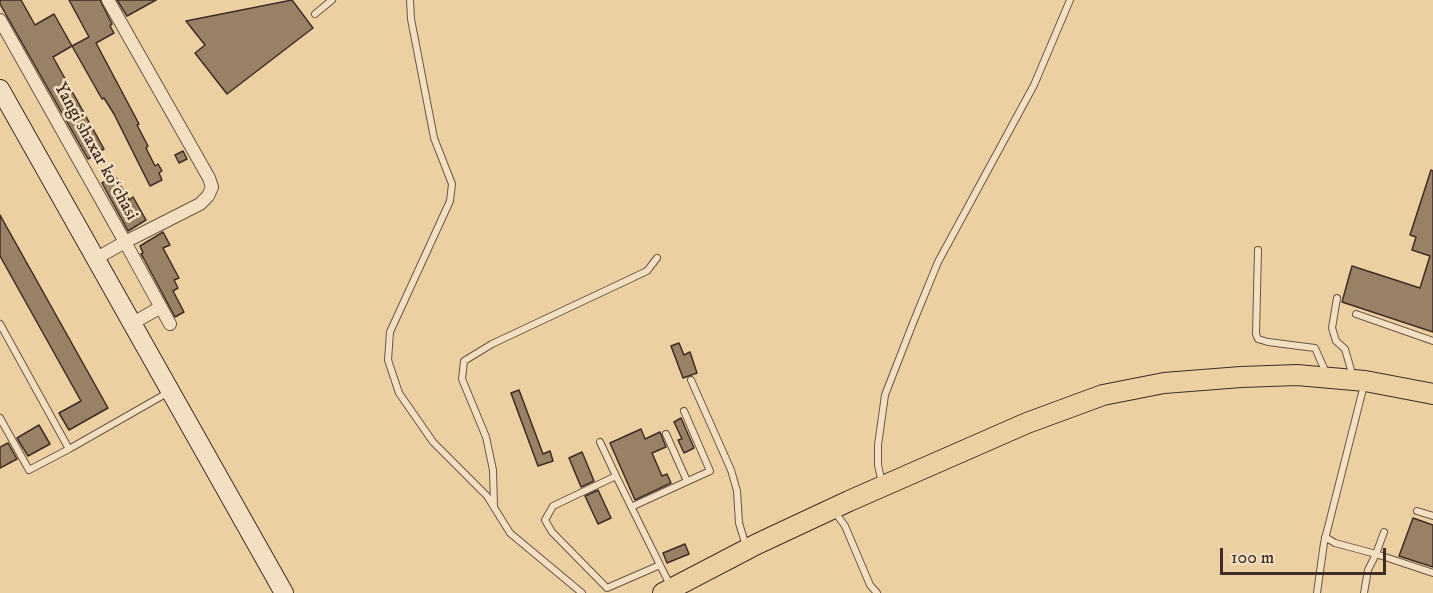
<!DOCTYPE html>
<meta charset="utf-8">
<style>
body{margin:0}
#map{position:relative;width:1433px;height:593px;overflow:hidden;background:#ecd0a2;font-family:"IM FELL DW Pica",serif}
canvas{display:block}
.scale{position:absolute;left:1220px;top:548px;width:166px;height:27px;box-sizing:border-box;border:3px solid #3f2c25;border-top:0;padding-left:8px;font-size:18px;line-height:21px;white-space:nowrap;color:#3f2c25;-webkit-text-stroke:4px #f3e0c3;paint-order:stroke}
</style>
<div id="map">
<canvas width="1433" height="593"></canvas>
<div class="scale">100 m</div>
</div>
<script>
const g = document.querySelector('canvas').getContext('2d');
g.lineJoin = 'round';
function paint(path, color) { g.fillStyle = color; g.fill(path, 'evenodd'); }
const poly = rows => new Path2D(rows.map(r => 'M' + r).join(''));
function strokePath(path, color, width, dash) { g.strokeStyle = color; g.lineWidth = width; g.lineCap = dash ? 'butt' : 'round'; g.setLineDash(dash || []); g.stroke(path); }
function drawText(font, color, halo, rows, align = 'center') {
  g.font = font + ' "IM FELL DW Pica",serif'; g.lineWidth = 5; g.setLineDash([]); g.textBaseline = 'middle'; g.strokeStyle = halo; g.fillStyle = color; for (const [text, x, y, turn = 0] of rows) {
    g.save(); g.translate(x, y); g.rotate((+turn || 0) * Math.PI / 180); g.textAlign = isNaN(turn) ? turn : align; if (halo) g.strokeText(text, 0, 0); g.fillText(text, 0, 0); g.restore();
  }
}
const building = poly([
 [0,0,21,0,35,25,54,14,72,46,53,57,104,149,88,159,0,4,0,0],
 [69,0,100,0,112,24,110,26,114,33,96,43,139,124,137,125,148,146,146,148,155,166,158,164,162,171,159,173,162,180,150,186,114,114,104,98,102,99,72,46,89,37,69,0],
 [117,0,156,0,127,16,117,0],
 [292,0,313,28,227,94,195,53,205,45,186,21,292,0],
 [183,151,187,159,179,163,175,155,183,151],
 [1431,170,1433,171,1433,332,1342,302,1352,266,1420,288,1430,256,1412,250,1416,237,1410,235,1431,170],
 [115,176,129,200,133,197,146,220,128,231,102,183,115,176],
 [0,215,108,408,69,430,59,413,81,401,0,256,0,215],
 [163,232,170,245,163,248,179,278,174,280,178,288,173,291,184,312,175,317,144,259,141,254,143,253,140,246,163,232],
 [679,343,684,355,690,352,697,373,683,378,671,346,679,343],
 [519,390,543,454,550,451,553,461,538,466,511,393,519,390],
 [681,418,694,448,684,453,678,440,682,439,674,422,681,418],
 [39,425,50,444,28,456,17,438,39,425],
 [641,429,645,439,660,432,666,447,652,453,662,476,667,474,671,483,635,500,610,443,641,429],
 [8,443,17,459,0,468,0,447,8,443],
 [582,452,594,481,581,487,569,458,582,452],
 [598,490,611,518,598,524,585,496,598,490],
 [1413,518,1433,525,1433,567,1399,556,1413,518],
 [685,544,689,554,667,563,663,553,685,544]
]);
paint(building, '#998166');
strokePath(building, '#3f2c25', 1.5);
const service = poly([
 [410,0,411,19,434,138,452,184,450,201,390,332,388,360,399,393,433,442,487,496,510,533,582,593],
 [315,14,332,0],
 [1258,250,1256,334,1258,339,1268,342,1315,348,1327,375],
 [1337,298,1332,328,1336,341,1345,349,1353,377],
 [1356,314,1433,341],
 [0,324,69,449,169,392],
 [691,380,731,470,737,491,739,523,746,546],
 [0,418,29,470,69,449],
 [666,434,687,481],
 [600,442,616,476],
 [882,483,878,465,878,445,885,395,913,323,938,262,1034,85,1070,0],
 [494,506,493,470,486,437,462,379,464,361,492,344,647,271,657,258],
 [631,507,710,471,684,411],
 [1417,511,1433,516],
 [835,512,845,526,870,585,877,593],
 [1384,532,1376,554,1433,573],
 [1325,537,1335,543,1376,554,1368,570,1364,593],
 [660,565,616,476,553,506,545,520,552,532,607,588,660,565,670,585],
 [1317,593,1324,543,1364,385]
]);
const minor = poly([
 [0,20,125,242,200,204,208,196,212,187,209,178,108,0],
 [97,258,125,242,170,324],
 [133,323,161,307]
]);
const secondary = poly([
 [0,89,284,593]
]);
const primary = poly([
 [663,593,757,544,849,501,1027,423,1103,395,1164,383,1241,377,1297,375,1365,381,1433,394]
]);
strokePath(service, '#6a5544', 8);
strokePath(minor, '#6a5544', 14);
strokePath(secondary, '#3f2c25', 20);
strokePath(primary, '#3f2c25', 22);
strokePath(service, '#f3e0c3', 6);
strokePath(minor, '#f3e0c3', 12);
strokePath(secondary, '#f3e0c3', 18);
strokePath(primary, '#ecd0a2', 20);
drawText('18px', '#3f2c25', '#f3e0c3', [
 ["Yangi shaxar koʻchasi",95,152,61]
]);
</script>
